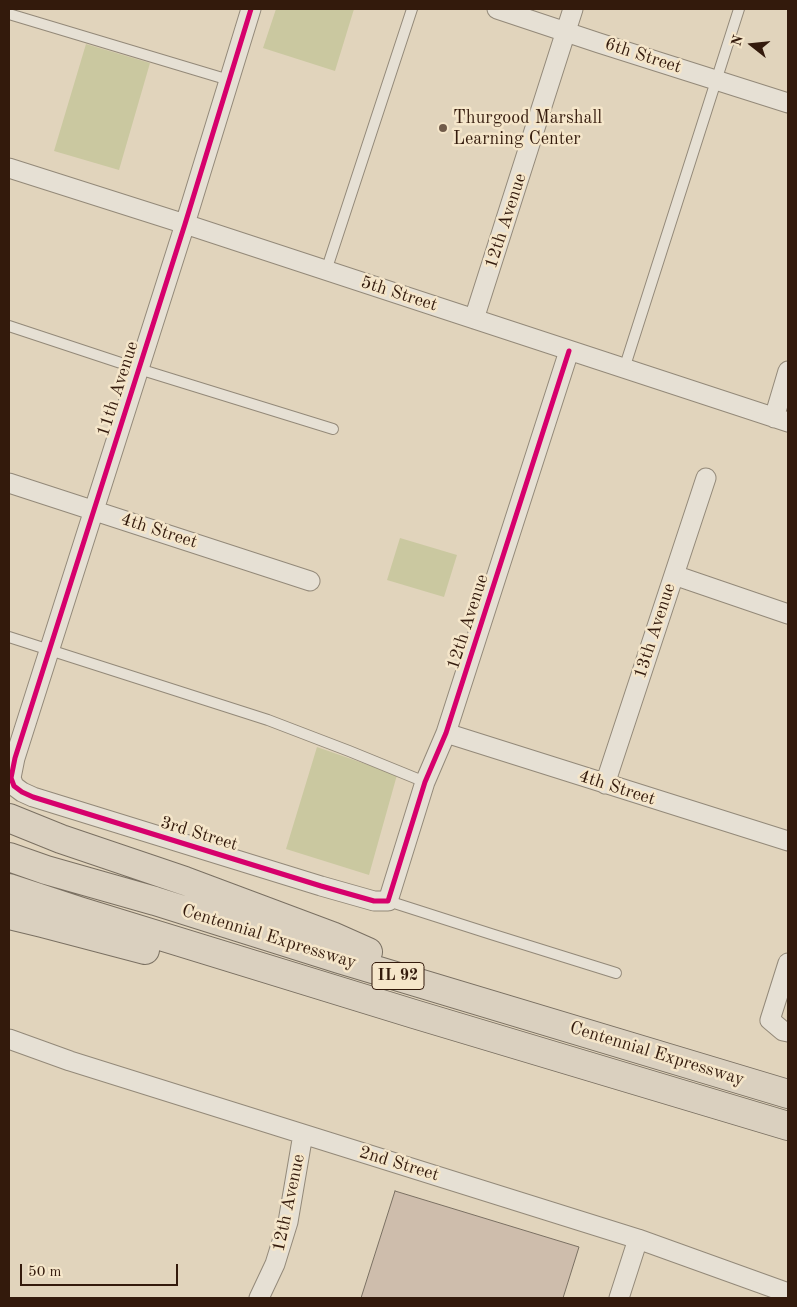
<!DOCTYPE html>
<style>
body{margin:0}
#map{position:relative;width:797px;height:1307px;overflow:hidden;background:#e1d4bc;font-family:"Old Standard TT",serif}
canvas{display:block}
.frame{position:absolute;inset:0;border:10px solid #331a0c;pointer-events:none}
.north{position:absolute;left:727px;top:20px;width:50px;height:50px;-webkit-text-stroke:4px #f5e6ca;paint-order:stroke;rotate:286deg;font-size:14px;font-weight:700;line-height:20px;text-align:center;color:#331a0c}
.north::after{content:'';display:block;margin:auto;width:18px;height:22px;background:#331a0c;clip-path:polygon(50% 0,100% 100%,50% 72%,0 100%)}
.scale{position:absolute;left:20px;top:1264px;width:158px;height:22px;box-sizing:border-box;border:2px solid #331a0c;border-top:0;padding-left:6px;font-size:15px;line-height:18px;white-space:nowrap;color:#331a0c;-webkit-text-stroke:4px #f5e6ca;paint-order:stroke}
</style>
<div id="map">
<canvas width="797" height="1307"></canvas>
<div class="frame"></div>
<div class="north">N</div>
<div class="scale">50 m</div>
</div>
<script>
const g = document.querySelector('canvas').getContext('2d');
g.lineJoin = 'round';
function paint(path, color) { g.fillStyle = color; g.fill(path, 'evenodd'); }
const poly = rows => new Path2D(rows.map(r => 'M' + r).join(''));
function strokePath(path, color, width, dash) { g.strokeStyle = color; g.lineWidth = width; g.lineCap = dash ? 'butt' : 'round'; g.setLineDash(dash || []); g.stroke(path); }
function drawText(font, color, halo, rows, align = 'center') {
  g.font = font + ' "Old Standard TT",serif'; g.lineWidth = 5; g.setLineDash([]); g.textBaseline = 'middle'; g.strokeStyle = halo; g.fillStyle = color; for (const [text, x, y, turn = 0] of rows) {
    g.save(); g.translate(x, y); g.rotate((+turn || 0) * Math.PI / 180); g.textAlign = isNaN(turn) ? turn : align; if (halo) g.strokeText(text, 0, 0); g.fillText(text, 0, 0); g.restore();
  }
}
paint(poly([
 [276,9,354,9,335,71,263,48],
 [86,44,150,63,119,170,54,151],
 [400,538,457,555,444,597,387,580],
 [317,747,397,775,369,875,286,849]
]), '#cac8a0');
const building = poly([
 [395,1191,579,1247,563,1298,361,1298,395,1191]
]);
paint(building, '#cebdac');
strokePath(building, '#7a7062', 1);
const service = poly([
 [9,14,229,80],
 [326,271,412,9],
 [9,326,139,369,333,429],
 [624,369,739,9],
 [9,637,268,720,349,751,425,782],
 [388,901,491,934,616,973]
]);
const minor = poly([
 [251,9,185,224,15,758,11,778,14,786,22,792,33,797,321,886,374,901,388,901,425,782,446,733,569,351],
 [497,9,599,43,788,103],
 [9,168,185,224,788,422],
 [474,319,573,9],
 [774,418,788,371],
 [9,483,310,581],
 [674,575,788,614],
 [446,733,788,841],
 [605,784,706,478],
 [788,963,770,1020,783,1031,788,1032],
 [9,1039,70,1061,638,1239,788,1293],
 [259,1298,275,1264,288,1222,303,1134],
 [619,1298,638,1239]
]);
const motorway = poly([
 [9,818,61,839,185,881,332,936,368,952],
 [9,857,46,870,155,901,339,959,788,1094],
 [9,888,79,911,414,1014,788,1126],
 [9,915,42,923,145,950]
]);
strokePath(service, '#938979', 12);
strokePath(minor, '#938979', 21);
strokePath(motorway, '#7a7062', 30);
strokePath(service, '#e6e0d4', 10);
strokePath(minor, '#e6e0d4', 19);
strokePath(motorway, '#dad0bf', 28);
strokePath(poly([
 [251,9,185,224,15,758,11,778,14,786,22,792,33,797,321,886,374,901,388,901,425,782,446,733,569,351]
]), '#d6006c', 5);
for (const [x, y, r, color] of [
 [443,128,5,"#705b4a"]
]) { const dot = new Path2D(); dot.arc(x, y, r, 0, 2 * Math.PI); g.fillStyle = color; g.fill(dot); strokePath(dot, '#f5e6ca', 2); }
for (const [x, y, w] of [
 [398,976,52]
]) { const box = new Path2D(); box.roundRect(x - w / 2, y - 13.5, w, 27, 4); g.fillStyle = '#f5e6ca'; g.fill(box); strokePath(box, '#331a0c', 1); }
drawText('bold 16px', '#331a0c', null, [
 ["IL 92",398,976]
]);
drawText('18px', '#331a0c', '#f5e6ca', [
 ["6th Street",643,56,18],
 ["12th Avenue",506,221,-72],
 ["5th Street",399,294,18],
 ["11th Avenue",118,389,-72],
 ["4th Street",159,531,18],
 ["12th Avenue",468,622,-72],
 ["13th Avenue",655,631,-72],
 ["4th Street",617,788,18],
 ["3rd Street",199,834,17],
 ["Centennial Expressway",269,937,17],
 ["Centennial Expressway",657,1054,17],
 ["2nd Street",399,1164,17],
 ["12th Avenue",289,1203,-78]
]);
drawText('18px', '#331a0c', '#f5e6ca', [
 ["Thurgood Marshall",453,118],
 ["Learning Center",453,139]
], 'left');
</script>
